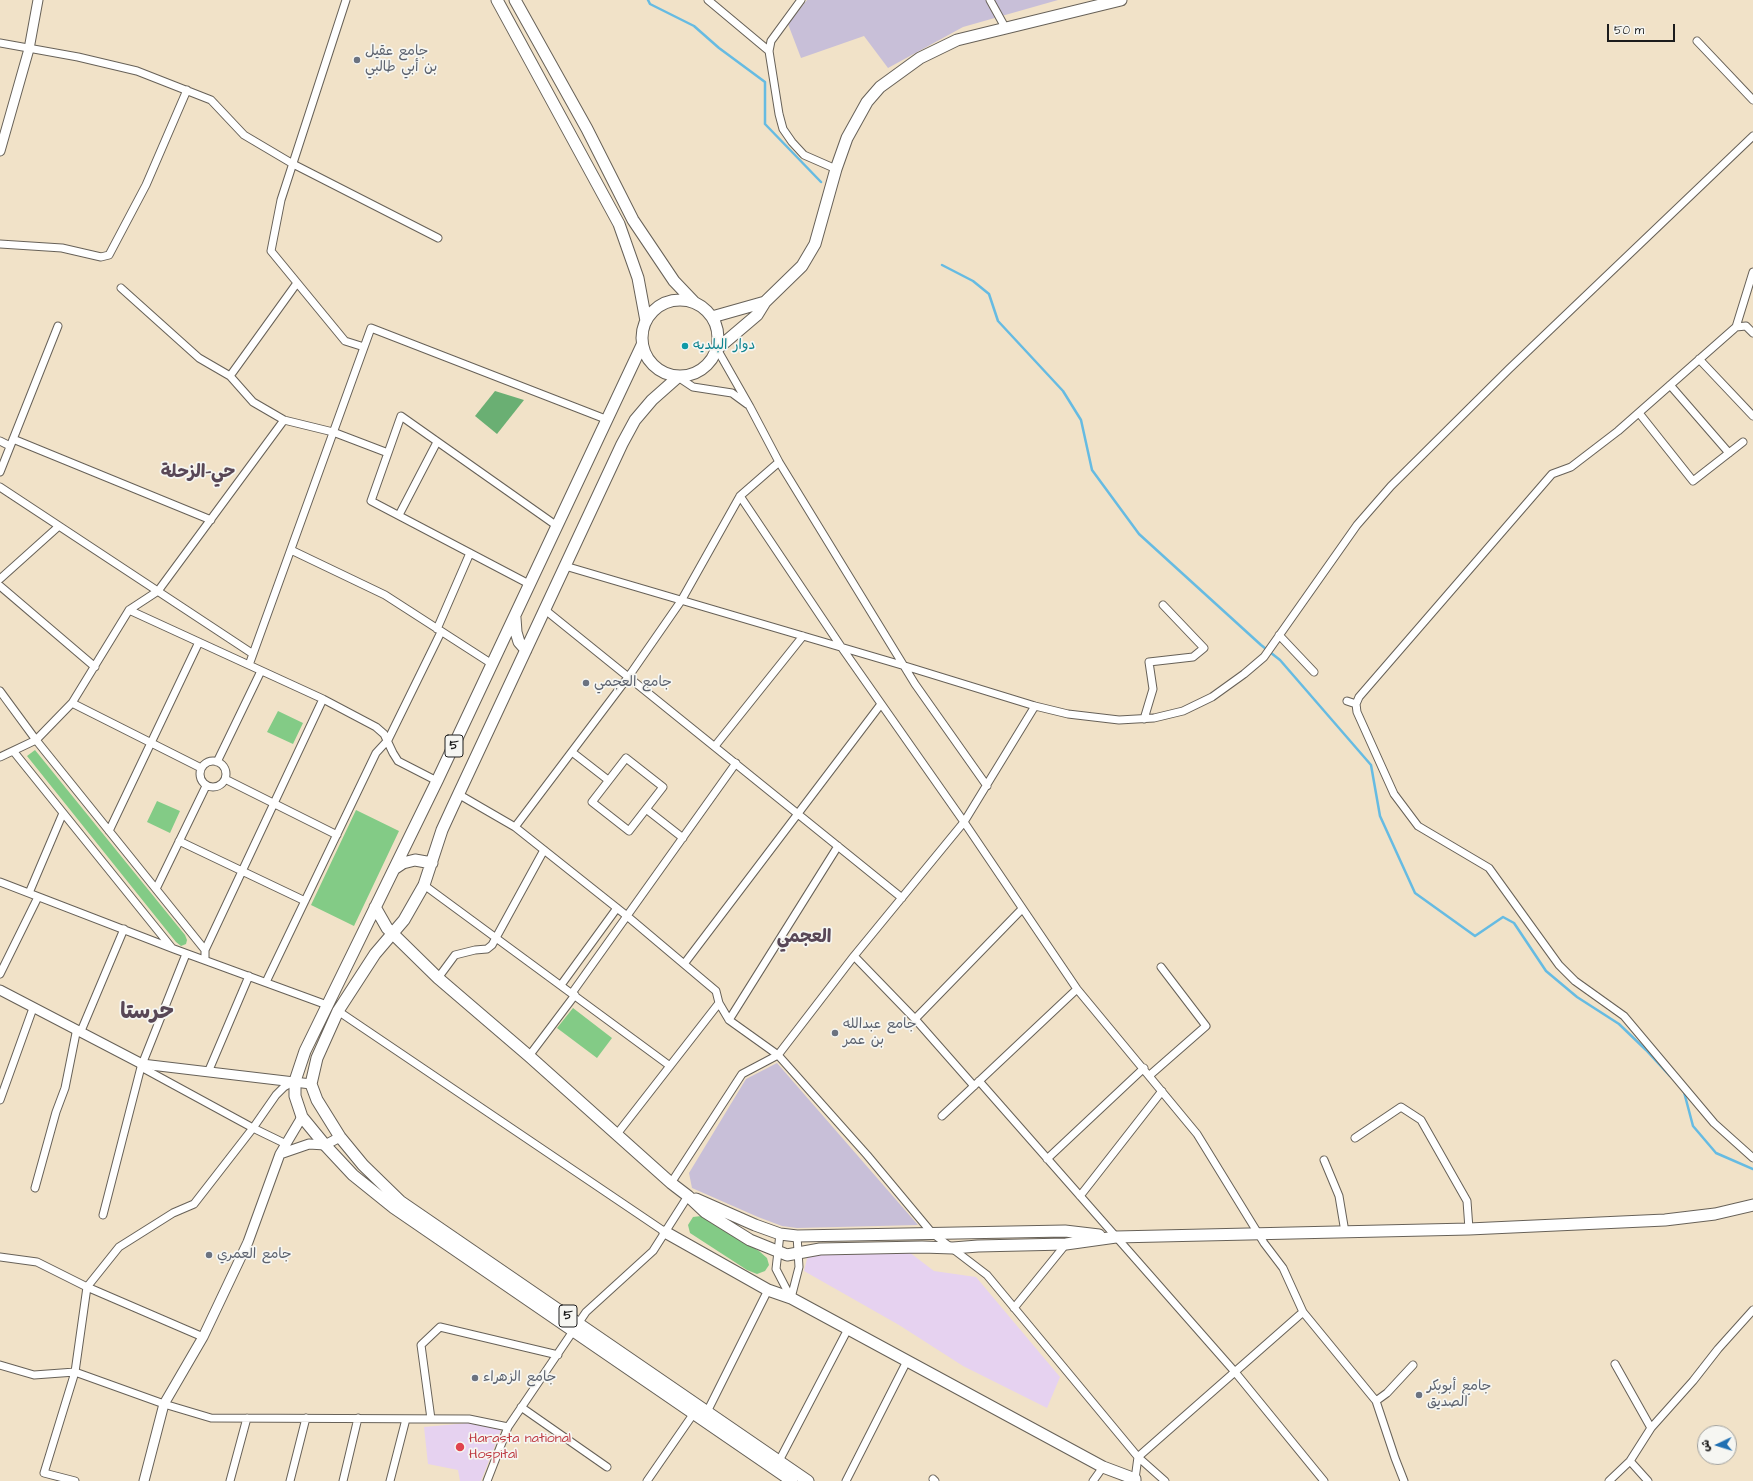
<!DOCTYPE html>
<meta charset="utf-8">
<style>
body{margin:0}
#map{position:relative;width:1753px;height:1481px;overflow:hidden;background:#f1e2c8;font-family:"Architects Daughter","Playpen Sans Arabic",sans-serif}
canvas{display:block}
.north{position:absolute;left:1697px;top:1425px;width:40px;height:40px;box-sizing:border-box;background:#f6f6f2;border:1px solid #9f9f9c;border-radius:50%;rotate:266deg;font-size:11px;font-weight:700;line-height:16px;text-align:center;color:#1c1c1c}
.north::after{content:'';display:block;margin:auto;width:14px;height:18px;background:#1f6fb2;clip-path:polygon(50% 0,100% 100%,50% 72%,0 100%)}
.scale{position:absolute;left:1607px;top:24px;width:68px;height:18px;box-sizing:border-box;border:2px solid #1c1c1c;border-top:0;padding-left:5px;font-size:12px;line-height:14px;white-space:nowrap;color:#1c1c1c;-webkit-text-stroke:3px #f6f6f2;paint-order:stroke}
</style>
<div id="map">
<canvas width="1753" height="1481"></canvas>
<div class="north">ش</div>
<div class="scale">50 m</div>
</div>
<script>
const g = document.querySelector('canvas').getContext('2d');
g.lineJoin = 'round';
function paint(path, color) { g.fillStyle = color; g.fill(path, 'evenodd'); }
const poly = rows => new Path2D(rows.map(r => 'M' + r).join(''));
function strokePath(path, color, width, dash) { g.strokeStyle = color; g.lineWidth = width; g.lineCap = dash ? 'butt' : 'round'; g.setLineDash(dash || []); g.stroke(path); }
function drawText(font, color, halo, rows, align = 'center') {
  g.font = font + ' "Architects Daughter","Playpen Sans Arabic",sans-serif'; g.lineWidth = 3.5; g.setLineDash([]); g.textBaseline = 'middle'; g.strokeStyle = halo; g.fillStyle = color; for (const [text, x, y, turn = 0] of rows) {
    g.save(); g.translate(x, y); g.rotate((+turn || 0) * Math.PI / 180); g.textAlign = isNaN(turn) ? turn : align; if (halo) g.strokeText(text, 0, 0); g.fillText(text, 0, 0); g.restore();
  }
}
paint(poly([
 [909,1252,934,1271,976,1277,1060,1377,1047,1408,963,1366,899,1325,804,1271,808,1255,818,1253],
 [468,1423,501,1430,481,1481,460,1481,458,1470,428,1464,424,1427]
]), '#e6d2f0');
paint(poly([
 [807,0,1058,0,963,27,888,68,864,36,801,58,788,24],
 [777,1063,918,1225,797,1228,782,1226,758,1217,692,1188,689,1173,746,1079]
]), '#c8bfd8');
paint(poly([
 [278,711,303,723,293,744,267,732],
 [35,750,185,935,187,940,186,944,181,946,176,942,27,756],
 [157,801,180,811,170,833,147,822],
 [356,810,399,831,354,926,311,905],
 [573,1008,612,1038,597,1058,557,1028],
 [701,1216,759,1251,767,1258,769,1265,765,1271,757,1274,747,1270,690,1233,688,1225,693,1217]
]), '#83cb86');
paint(poly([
 [495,391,524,400,497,434,475,416]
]), '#6aaf73');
strokePath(poly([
 [648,0,650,4,694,26,719,48,765,82,765,124,821,182],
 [942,265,973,281,989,294,998,321,1063,391,1081,420,1092,470,1139,534,1261,645,1280,660,1371,765,1380,816,1415,893,1475,936,1503,917,1514,923,1546,971,1577,997,1619,1024,1646,1050,1670,1076],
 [1684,1092,1693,1126,1716,1153,1753,1169]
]), '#66bbe2', 2.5);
const minor = poly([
 [346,0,281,200,271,251,345,341,364,347],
 [708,0,769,51],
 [801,0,771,41,769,51,779,114,783,129,792,142,804,155,836,169],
 [990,0,1006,29],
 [1697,41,1753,100],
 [0,43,78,57,137,71,211,100,244,135,293,164,438,238],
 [0,244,62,248,101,257,109,255,146,185,187,90],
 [1753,272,1736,327,1618,431,1571,467,1552,474,1359,697,1356,704,1357,712,1394,794,1418,826,1489,868,1559,965,1575,981,1624,1016,1714,1123,1753,1158],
 [121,288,199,358,230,376,253,402,284,420,333,432,388,453],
 [1736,327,1746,326,1753,333],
 [717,349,750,407,779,462,915,684,987,786],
 [1699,359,1753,416],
 [230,376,297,283],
 [678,377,693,387,732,393,747,404],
 [1670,385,1729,453],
 [1639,413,1693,481,1743,442],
 [13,439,211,520],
 [0,441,10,446],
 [0,472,58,326],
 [0,487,253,654],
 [740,496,842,648,964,822,1077,989,1197,1134,1264,1243,1283,1268,1303,1312,1376,1401,1395,1458,1404,1481],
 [399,515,437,442],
 [291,550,385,595,492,664],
 [565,566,905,666,1035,706,1068,714,1119,720,1154,718,1183,711,1212,697,1244,674,1264,657,1357,525,1391,486,1509,369,1753,136],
 [0,579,59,526],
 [529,584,371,501,401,416,557,526],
 [0,586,95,667],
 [544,609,902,898],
 [129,610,323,699,376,727,384,734,393,753,398,761,437,781],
 [437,629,470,553],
 [1279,635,1314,672],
 [249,665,371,328,608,420],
 [0,691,36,740,205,950,205,960],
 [1347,701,1356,704],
 [72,703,201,768],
 [1144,719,1153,689,1149,662,1193,657,1204,648,1163,605],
 [715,746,803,636],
 [14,752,172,948],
 [572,752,608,780],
 [0,757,36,740,72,703,129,610,158,591,284,420],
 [626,758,663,787,629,831,592,802,626,758],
 '200 774a13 13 0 1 1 26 0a13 13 0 1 1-26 0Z',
 [217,762,261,671],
 [225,779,337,835],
 [458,794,515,827,627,916,716,991,719,1003,729,1020,778,1055,867,1155,932,1233,987,1275,1138,1457,1135,1479],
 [646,809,683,838],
 [515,827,629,676,681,601,740,496,779,462],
 [109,831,199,642],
 [179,841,305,901],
 [0,882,174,949,327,1005],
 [424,885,670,1066],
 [156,889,206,786],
 [29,893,63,813],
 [205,950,323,699],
 [854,956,915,1019,974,1086],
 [684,964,881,704],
 [0,974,38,897],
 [438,978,455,955,475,950,487,949,492,945,544,850],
 [266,982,376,753,388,740,441,632],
 [561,985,617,908],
 [572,993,736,763],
 [338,1011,665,1232],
 [915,1019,1022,909],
 [729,1020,838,846],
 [81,1031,124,929],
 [529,1056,575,995],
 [141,1067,253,1128,286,1144],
 [209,1070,249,976],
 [1150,1075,1206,1026,1161,967],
 [979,1081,1235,1372,1324,1481],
 [0,1100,32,1011],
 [942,1116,1077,989],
 [617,1134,719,1003],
 [1355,1138,1401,1107,1421,1120,1467,1201,1469,1229],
 [1047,1159,1144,1068],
 [1324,1160,1339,1196,1345,1232],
 [671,1183,742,1074,778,1055,854,956,964,822,1035,706],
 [35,1188,56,1112,65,1088,76,1033],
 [1080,1196,1162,1091],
 [103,1215,141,1067,186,954],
 [780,1234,776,1269,791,1298,799,1267,797,1236],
 [0,1257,37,1262,87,1287,203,1337],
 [1014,1308,1066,1244],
 [1615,1364,1651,1428],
 [0,1365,34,1375,75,1372,164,1404,211,1418,469,1419,508,1427],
 [1376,1401,1387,1393,1413,1365],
 [521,1407,607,1467],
 [707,1412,768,1290],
 [431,1419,421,1345,440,1327,558,1355],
 [779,1461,848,1329],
 [1630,1461,1648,1481],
 [933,1479,935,1481],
 [75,1481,44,1473,75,1372,87,1287,119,1247,173,1213,194,1204,253,1128,276,1095,284,1087,293,1082],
 [230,1481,247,1418],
 [290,1481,306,1418],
 [343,1481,358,1418],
 [390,1481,406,1419],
 [487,1481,508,1427,586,1312,653,1251,688,1196],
 [647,1481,694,1413],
 [846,1481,907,1361],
 [1093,1481,1103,1467],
 [1165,1481,1138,1457,1303,1312],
 [1609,1481,1630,1461,1651,1428,1693,1381,1718,1349,1753,1310]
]);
const tertiary = poly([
 [0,151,29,49,38,0],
 [0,990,142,1064,311,1084],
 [280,1154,309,1144,325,1145,340,1137],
 [144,1481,164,1404,203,1337,248,1242,280,1154,302,1117]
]);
const primary = poly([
 [497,0,619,224,638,278,646,321],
 [515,0,587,129,633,220,674,281,694,302],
 '642 338a38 38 0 1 1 76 0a38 38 0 1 1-76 0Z',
 [712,317,765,302],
 [642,345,437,781,305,1051,295,1081,295,1096,302,1117,325,1145,353,1175,394,1208,792,1481],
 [717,349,757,315,765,302,802,266,815,244,836,169,847,138,867,102,880,87,920,58,957,40,1121,0],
 [678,377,652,400,635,420,622,444,453,806,442,830,424,885,404,920,375,954,338,1011,317,1058,311,1084,317,1100,340,1137,363,1165,400,1201,808,1481],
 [515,618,516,632,519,642,526,650],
 [394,869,403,863,415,860,432,863],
 [375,907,387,928,438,978,529,1056,671,1183,688,1196,705,1212,750,1240,787,1255,820,1249,922,1247,953,1248,978,1246,1066,1244,1116,1237,1469,1229,1665,1220,1715,1214,1753,1205],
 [696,1199,755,1225,780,1234,797,1236,1065,1231,1099,1235],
 [665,1232,768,1290,791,1298,1103,1467,1135,1479,1135,1481]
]);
strokePath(minor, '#676158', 9);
strokePath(tertiary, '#676158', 11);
strokePath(primary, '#676158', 13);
strokePath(minor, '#fff', 7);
strokePath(tertiary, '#fff', 9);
strokePath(primary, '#fff', 11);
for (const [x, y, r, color] of [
 [357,60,4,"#6b7280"],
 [685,346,4,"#0f9aa8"],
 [586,683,4,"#6b7280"],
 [835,1033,4,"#6b7280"],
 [209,1255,4,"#6b7280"],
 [475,1378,4,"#6b7280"],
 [1419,1395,4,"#6b7280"],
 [460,1447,5,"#e0444e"]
]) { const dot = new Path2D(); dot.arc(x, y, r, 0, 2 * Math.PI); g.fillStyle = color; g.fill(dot); strokePath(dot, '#f6f6f2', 1.5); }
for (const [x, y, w] of [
 [454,746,18],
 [568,1316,18]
]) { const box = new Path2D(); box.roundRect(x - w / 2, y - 11, w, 22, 3); g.fillStyle = '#f6f6f2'; g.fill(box); strokePath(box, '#1c1c1c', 1); }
drawText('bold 13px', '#1c1c1c', null, [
 ["5",454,746],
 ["5",568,1316]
]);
drawText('14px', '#5b616d', '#f6f6f2', [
 ["جامع عقيل",365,52],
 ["بن أبي طالبي",365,68],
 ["جامع العجمي",594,683],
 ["جامع عبدالله",843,1025],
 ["بن عمر",843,1041],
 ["جامع العمري",217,1255],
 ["جامع الزهراء",483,1378],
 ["جامع أبوبكر",1427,1387],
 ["الصديق",1427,1403]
], 'left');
drawText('14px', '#0d838f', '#f6f6f2', [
 ["دوار البلديه",693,346]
], 'left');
drawText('14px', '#be3a42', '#f6f6f2', [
 ["Harasta national",469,1439],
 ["Hospital",469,1455]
], 'left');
drawText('bold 18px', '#584756', '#f6f6f2', [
 ["حي-الزحلة",198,473],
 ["العجمي",804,938]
]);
drawText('bold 22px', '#584756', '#f6f6f2', [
 ["حرستا",147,1013]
]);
</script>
